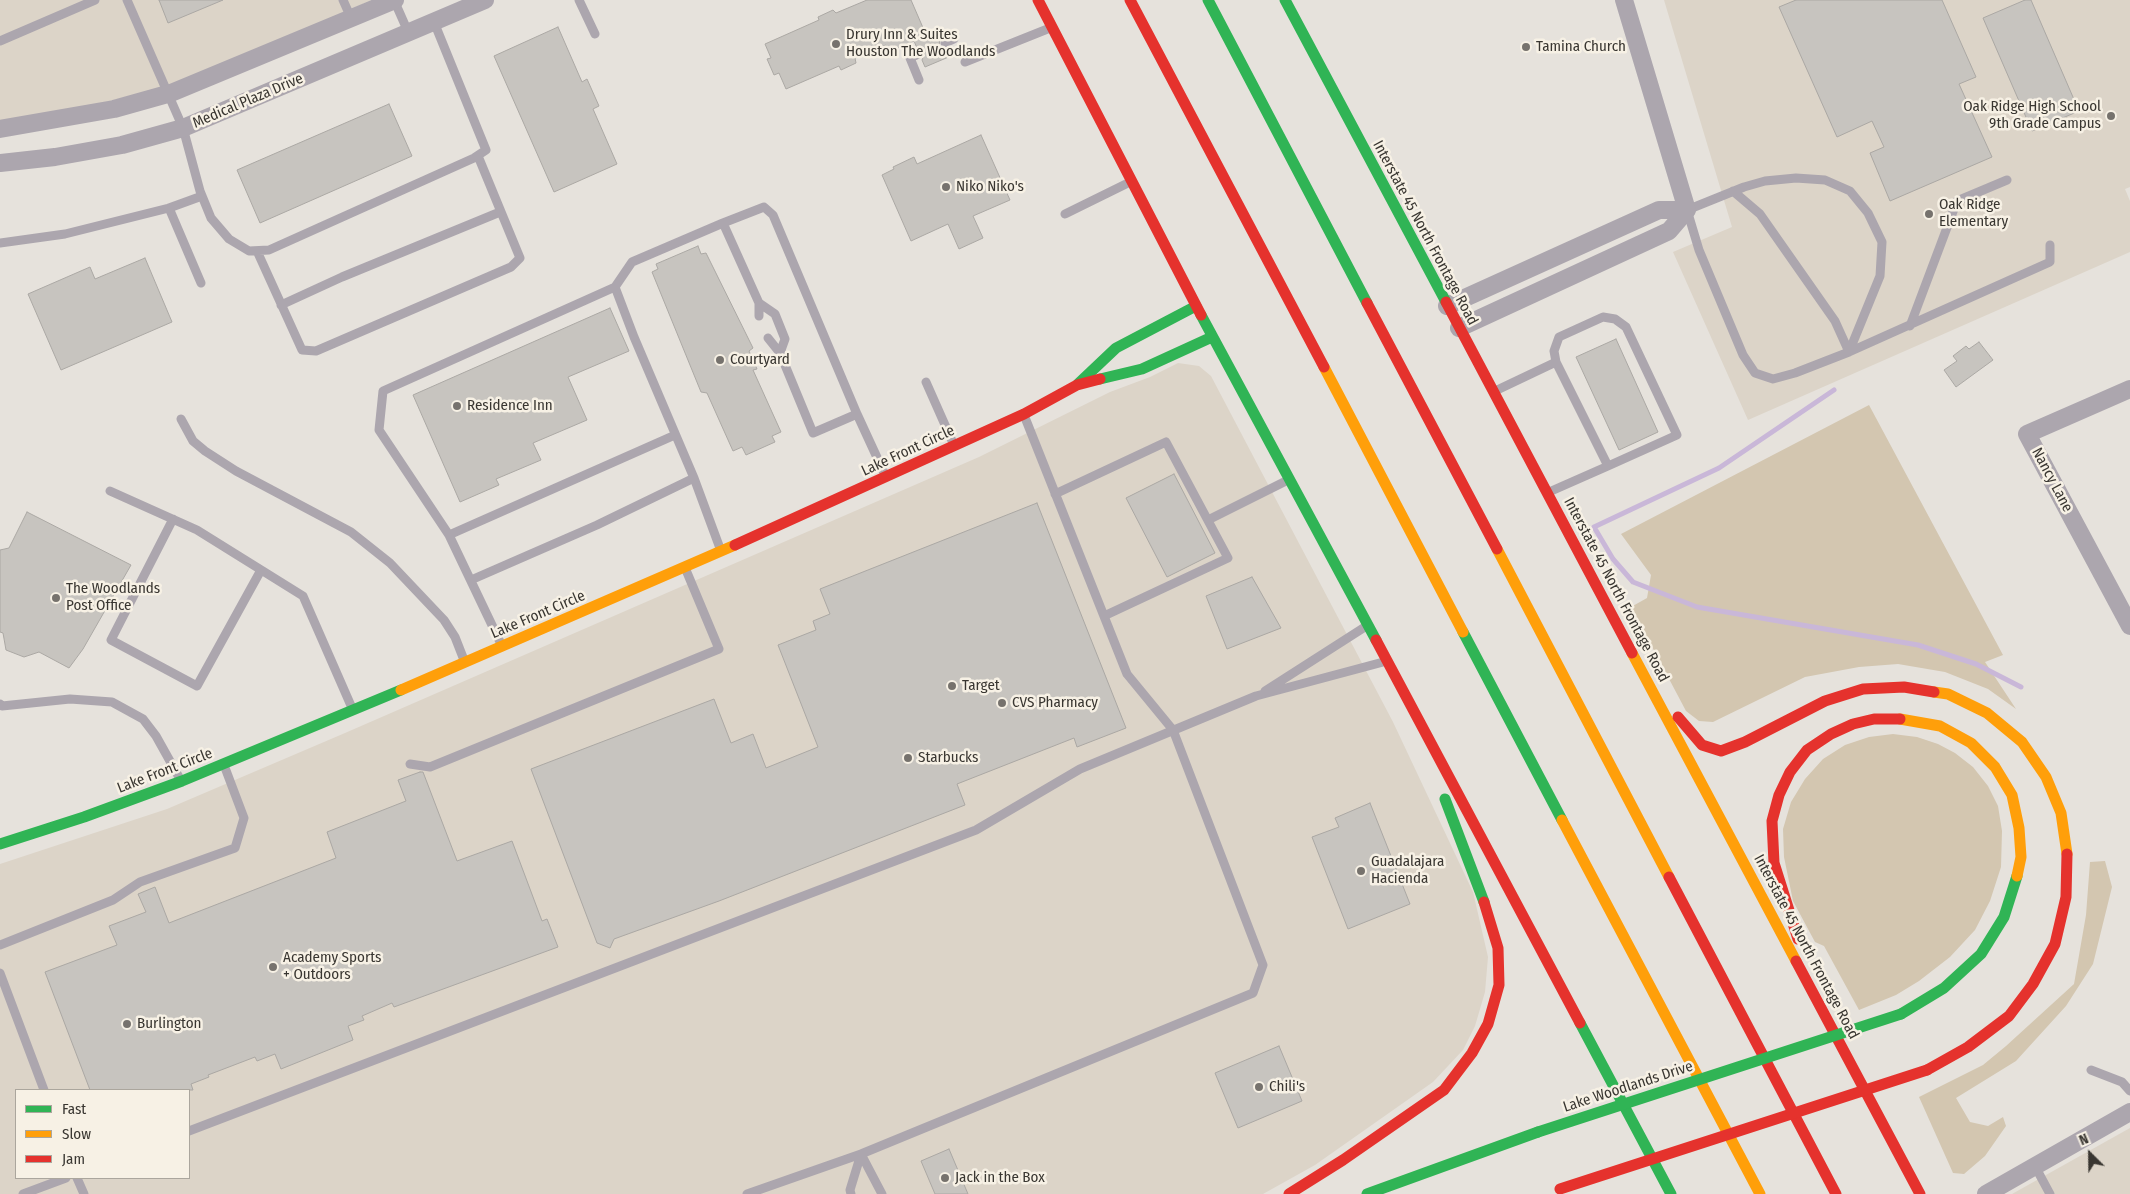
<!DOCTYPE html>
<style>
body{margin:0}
#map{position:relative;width:2130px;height:1194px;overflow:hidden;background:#e6e2dc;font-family:"Fira Sans Condensed",sans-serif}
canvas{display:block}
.legend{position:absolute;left:15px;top:1089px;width:175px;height:90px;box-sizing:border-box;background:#f7f1e5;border:1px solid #aba69d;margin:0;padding:6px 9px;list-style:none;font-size:15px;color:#393631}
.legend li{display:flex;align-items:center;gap:10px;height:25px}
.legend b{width:25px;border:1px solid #aba69d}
.north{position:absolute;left:2065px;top:1129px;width:50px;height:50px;-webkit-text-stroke:4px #f7f1e5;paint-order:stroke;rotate:337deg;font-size:14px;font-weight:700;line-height:20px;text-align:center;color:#393631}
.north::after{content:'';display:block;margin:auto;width:18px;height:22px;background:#393631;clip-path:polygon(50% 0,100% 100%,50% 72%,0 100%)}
</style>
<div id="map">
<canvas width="2130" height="1194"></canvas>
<ul class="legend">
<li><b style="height:6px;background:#30b455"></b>Fast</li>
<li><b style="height:6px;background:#ff9f0a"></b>Slow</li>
<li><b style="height:6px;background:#e5322d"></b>Jam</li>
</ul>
<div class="north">N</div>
</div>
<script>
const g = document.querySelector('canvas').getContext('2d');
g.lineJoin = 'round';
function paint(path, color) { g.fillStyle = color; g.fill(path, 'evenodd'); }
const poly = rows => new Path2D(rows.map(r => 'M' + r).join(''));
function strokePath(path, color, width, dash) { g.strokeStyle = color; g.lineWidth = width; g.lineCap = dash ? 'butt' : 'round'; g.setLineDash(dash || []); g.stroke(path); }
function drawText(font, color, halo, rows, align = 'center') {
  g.font = font + ' "Fira Sans Condensed",sans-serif'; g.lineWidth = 5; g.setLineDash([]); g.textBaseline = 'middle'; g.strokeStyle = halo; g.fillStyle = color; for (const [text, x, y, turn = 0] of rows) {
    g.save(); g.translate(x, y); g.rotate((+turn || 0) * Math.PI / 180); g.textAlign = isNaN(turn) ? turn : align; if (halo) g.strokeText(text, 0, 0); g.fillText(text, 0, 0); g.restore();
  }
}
paint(poly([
 [0,0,372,0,185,81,84,108,0,121],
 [1664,0,2130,0,2130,187,2125,189,2130,201,2130,252,1748,420,1673,252,1732,227],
 [1178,363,1199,366,1211,376,1393,722,1473,892,1488,957,1485,992,1475,1026,1463,1050,1433,1082,1315,1165,1263,1194,0,1194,0,864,167,809,345,733,979,457,1110,392,1150,377],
 [16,1090,189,1090,189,1178,16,1178],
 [2130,1128,2130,1194,2012,1194]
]), '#dcd4c8');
paint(poly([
 [1869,405,2003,655,1985,662,2016,709,1988,689,1945,672,1898,664,1859,667,1805,677,1713,722,1699,721,1686,711,1631,607,1647,598,1651,575,1621,534],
 [1893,734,1917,737,1938,744,1955,753,1973,767,1988,786,1998,806,2002,831,2001,867,1990,901,1975,930,1950,957,1919,981,1896,995,1859,1010,1824,946,1815,942,1793,901,1784,857,1783,829,1791,802,1805,779,1823,759,1845,745,1869,737],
 [2105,861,2112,887,2093,964,2066,1006,2016,1061,1956,1098,1970,1122,1988,1126,2003,1117,2006,1126,1985,1156,1964,1174,1953,1173,1919,1097,1983,1065,2006,1046,2074,984,2086,915,2090,862]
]), '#d3c6b0');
strokePath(poly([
 [1834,390,1719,468,1594,527,1613,559,1633,582,1697,607,1918,645,1976,664,2021,687]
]), '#c9b7d8', 5);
const building = poly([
 [159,0,223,0,168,23,159,0],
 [867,0,911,0,927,37,940,31,943,37,940,40,939,45,942,48,948,49,951,56,925,67,922,60,925,52,922,49,917,48,914,41,889,52,886,45,855,58,856,63,841,70,839,66,786,89,779,73,774,75,767,59,771,58,765,44,819,20,818,17,833,10,836,13,867,0],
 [1796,0,1942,0,1976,77,1959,84,1992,157,1890,201,1870,153,1884,147,1872,121,1837,137,1779,7,1796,0],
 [2025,0,2031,0,2079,111,2032,131,1983,18,2025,0],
 [558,27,582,82,587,79,599,106,593,109,617,164,554,192,494,56,558,27],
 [389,104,412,156,260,223,237,170,389,104],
 [981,135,1010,200,973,216,983,238,959,249,948,224,911,241,882,175,894,169,893,167,914,157,917,164,981,135],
 [698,246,701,254,706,253,753,348,749,351,757,369,753,370,781,432,772,436,775,442,746,455,742,447,733,451,707,393,701,392,652,272,658,269,656,264,698,246],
 [145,258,172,322,61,370,28,294,90,267,95,279,145,258],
 [610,308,629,351,568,377,587,420,533,443,541,460,496,479,499,485,460,502,413,395,610,308],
 [1616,339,1658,432,1619,450,1576,357,1616,339],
 [1979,342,1993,360,1956,387,1944,370,1957,361,1953,356,1966,346,1969,349,1979,342],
 [1174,474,1215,553,1167,577,1126,498,1174,474],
 [1037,503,1126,728,1077,747,1074,738,957,784,965,805,719,901,614,939,610,948,597,943,531,769,714,699,731,743,753,734,766,768,818,747,778,645,816,630,813,621,830,614,820,589,1037,503],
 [27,512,131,565,83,649,69,668,39,652,24,657,6,650,3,633,0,632,0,550,9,548,27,512],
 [1252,577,1281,628,1227,649,1206,596,1252,577],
 [420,772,423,772,457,861,512,841,542,921,547,919,558,947,394,1007,392,1003,362,1016,364,1020,348,1026,353,1040,281,1069,275,1054,257,1061,255,1057,208,1075,209,1077,191,1084,193,1090,90,1090,45,972,117,945,109,926,146,912,138,894,155,887,169,923,336,858,327,832,406,801,398,780,420,772],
 [1370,803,1410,904,1348,929,1312,837,1339,827,1335,818,1370,803],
 [1279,1046,1302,1101,1238,1128,1215,1073,1279,1046],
 [949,1149,968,1194,935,1194,921,1161,949,1149]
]);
paint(building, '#c7c4bf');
strokePath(building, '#aba8a4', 1);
strokePath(poly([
 [127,0,183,128,200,191,211,218,229,239,249,251,269,250,474,158,486,150,434,22],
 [343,0,351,18],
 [394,0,409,34],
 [579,0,595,34],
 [0,41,95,0],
 [945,43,954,39],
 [919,54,910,58,919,80],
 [965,62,1050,28],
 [1733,191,1760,214,1835,321,1849,352],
 [169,208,201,283],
 [1065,214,1130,182],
 [723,223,764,207,773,215,857,414],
 [0,243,65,234,169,208,202,196],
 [257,251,302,350,316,351,511,267,520,258,478,156],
 [281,305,342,277,500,212],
 [759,316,759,303],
 [1910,326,1957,201,2007,180],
 [768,338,780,353],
 [1849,352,1880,276,1882,242,1868,213,1850,191,1825,180,1796,178,1765,181,1744,187,1687,210,1699,250,1743,355,1755,373,1773,379,1795,373,1849,352,2050,262,2050,245],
 [926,382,953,443],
 [1495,391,1556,362],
 [181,419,193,441,205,451,236,471,351,532,390,563,444,620,455,637,464,660],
 [110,491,197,530,303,596,352,708],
 [1549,492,1608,466,1677,435,1626,327,1615,319,1603,317,1559,337,1554,351,1556,362,1608,466],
 [1055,494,1166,442,1228,558,1104,616],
 [173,519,111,640,197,686,261,570],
 [1208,520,1288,480],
 [449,535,379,430,383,391,615,287],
 [721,551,694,478,634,337,615,287,632,262,723,223,759,303,775,314,785,339,780,353,813,433,857,414,886,477],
 [471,580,597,525,694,478],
 [501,644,449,535,675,435],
 [1265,691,1368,625],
 [0,704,2,706,70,699,112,702,143,719,156,736,180,779],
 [410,764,430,767,719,649,686,570],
 [0,945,113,900,140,882,235,848,244,818,224,765],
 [0,973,44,1090],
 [2091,1070,2122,1082,2130,1091],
 [189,1131,976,830,1080,769,1256,696,1387,661],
 [861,1154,882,1194],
 [2035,1166,2050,1194],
 [77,1178,84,1194],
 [23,1194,66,1178],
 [747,1194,861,1154,1253,993,1263,965,1173,730,1127,674,1024,415],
 [851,1194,850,1190,861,1154]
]), '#aca6ae', 9);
strokePath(poly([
 [1624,0,1687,210],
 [0,129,114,109,171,93,395,0],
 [0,163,55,157,122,145,183,128,485,0],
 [1447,306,1659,210,1687,210],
 [1459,328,1669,231,1687,210],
 [2130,389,2027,434,2130,626],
 [1986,1194,2130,1112]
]), '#aca6ae', 18);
strokePath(poly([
 [1208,0,1367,303],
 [1285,0,1446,302],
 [1201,315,1376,640],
 [1100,379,1142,369,1212,337],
 [1078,384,1116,348,1196,306],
 [1463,632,1562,820],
 [1445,799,1484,902],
 [0,844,84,817,182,781,401,690],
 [1901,1014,1944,988,1981,954,2004,917,2017,876],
 [1580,1023,1671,1194],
 [1367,1194,1538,1132]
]), '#30b455', 11);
strokePath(poly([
 [1324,367,1463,632],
 [1497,549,1669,877],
 [1632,653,1796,961],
 [401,690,735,545],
 [1934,692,1948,694,1987,713,2022,742,2046,777,2061,813,2067,854],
 [1900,719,1940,726,1971,743,1995,767,2012,795,2019,828,2021,857,2017,876],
 [1562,820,1760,1194]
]), '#ff9f0a', 11);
strokePath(poly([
 [1038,0,1201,315],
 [1130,0,1324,367],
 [1446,302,1632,653],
 [1367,303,1497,549],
 [735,545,1024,414,1077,385,1100,379],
 [1376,640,1580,1023],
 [1678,717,1702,745,1721,751,1745,742,1825,701,1863,689,1904,687,1934,692],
 [1669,877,1836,1194],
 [1798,939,1774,863,1772,821,1779,795,1790,772,1807,750,1831,734,1853,724,1874,719,1900,719],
 [1796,961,1920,1194],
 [1927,1070,1968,1047,2009,1016,2033,984,2055,944,2066,897,2067,854],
 [1289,1194,1343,1160,1444,1090,1472,1053,1488,1024,1499,985,1498,948,1484,902]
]), '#e5322d', 11);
strokePath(poly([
 [1538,1132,1901,1014]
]), '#30b455', 11);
strokePath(poly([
 [1560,1189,1927,1070]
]), '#e5322d', 11);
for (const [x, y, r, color] of [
 [836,44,5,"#76726d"],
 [1526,47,5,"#76726d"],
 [2111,116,5,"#76726d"],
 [946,187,5,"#76726d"],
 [1929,214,5,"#76726d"],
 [720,360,5,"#76726d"],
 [457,406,5,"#76726d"],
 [56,598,5,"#76726d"],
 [952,686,5,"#76726d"],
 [1002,703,5,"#76726d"],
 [908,758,5,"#76726d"],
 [1361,871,5,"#76726d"],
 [273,967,5,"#76726d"],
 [127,1024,5,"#76726d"],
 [1259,1087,5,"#76726d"],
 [945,1178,5,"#76726d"]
]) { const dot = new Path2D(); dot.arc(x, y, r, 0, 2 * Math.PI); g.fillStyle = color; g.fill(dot); strokePath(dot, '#f7f1e5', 2); }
drawText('15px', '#393631', '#f7f1e5', [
 ["Drury Inn & Suites",846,35],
 ["Houston The Woodlands",846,52],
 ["Tamina Church",1536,47],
 ["Oak Ridge High School",2101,107,"right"],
 ["9th Grade Campus",2101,124,"right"],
 ["Niko Niko's",956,187],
 ["Oak Ridge",1939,205],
 ["Elementary",1939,222],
 ["Courtyard",730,360],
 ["Residence Inn",467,406],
 ["The Woodlands",66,589],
 ["Post Office",66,606],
 ["Target",962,686],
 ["CVS Pharmacy",1012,703],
 ["Starbucks",918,758],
 ["Guadalajara",1371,862],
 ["Hacienda",1371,879],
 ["Academy Sports",283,958],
 ["+ Outdoors",283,975],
 ["Burlington",137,1024],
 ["Chili's",1269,1087],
 ["Jack in the Box",955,1178]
], 'left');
drawText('15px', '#393631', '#f7f1e5', [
 ["Medical Plaza Drive",248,101,-23],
 ["Interstate 45 North Frontage Road",1425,233,62],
 ["Lake Front Circle",908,451,-25],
 ["Nancy Lane",2052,480,62],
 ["Interstate 45 North Frontage Road",1616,590,62],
 ["Lake Front Circle",538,615,-23],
 ["Lake Front Circle",165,771,-21],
 ["Interstate 45 North Frontage Road",1806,947,62],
 ["Lake Woodlands Drive",1628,1087,-18]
]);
</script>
